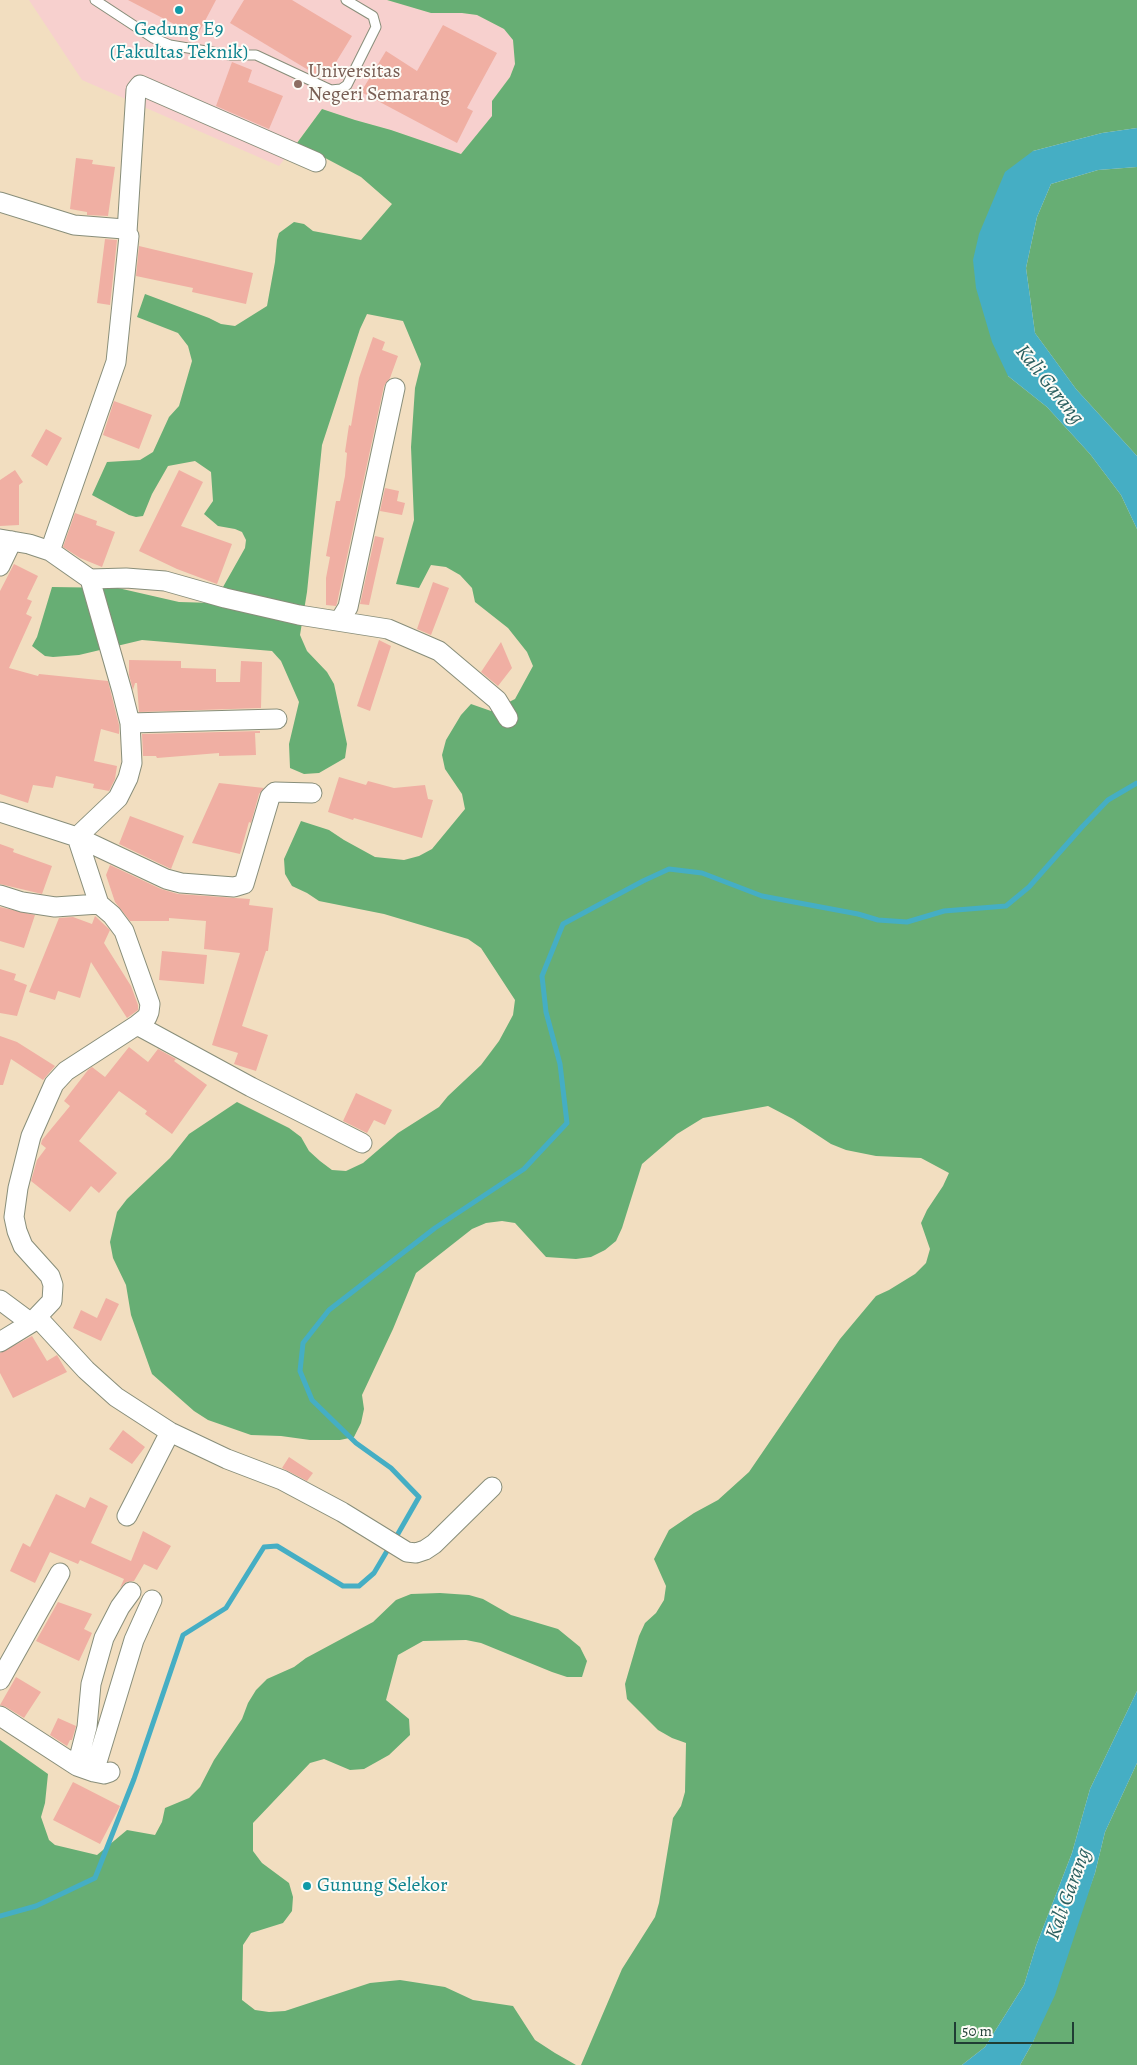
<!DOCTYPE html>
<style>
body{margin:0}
#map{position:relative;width:1137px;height:2065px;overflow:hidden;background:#f2dec0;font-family:Alegreya,serif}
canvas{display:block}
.scale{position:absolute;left:954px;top:2022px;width:120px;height:22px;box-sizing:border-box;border:2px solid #1f3d34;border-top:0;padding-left:6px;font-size:15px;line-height:18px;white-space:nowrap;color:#1f3d34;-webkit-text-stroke:4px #fdfcf7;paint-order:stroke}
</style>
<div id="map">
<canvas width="1137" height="2065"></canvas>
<div class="scale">50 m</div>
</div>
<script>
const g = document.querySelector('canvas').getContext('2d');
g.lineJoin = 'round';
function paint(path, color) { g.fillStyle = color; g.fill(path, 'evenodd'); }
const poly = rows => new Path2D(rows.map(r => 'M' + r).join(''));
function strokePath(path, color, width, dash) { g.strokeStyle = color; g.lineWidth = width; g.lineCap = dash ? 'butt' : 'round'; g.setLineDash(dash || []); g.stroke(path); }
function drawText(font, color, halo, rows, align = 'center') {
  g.font = font + ' Alegreya,serif'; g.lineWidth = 4; g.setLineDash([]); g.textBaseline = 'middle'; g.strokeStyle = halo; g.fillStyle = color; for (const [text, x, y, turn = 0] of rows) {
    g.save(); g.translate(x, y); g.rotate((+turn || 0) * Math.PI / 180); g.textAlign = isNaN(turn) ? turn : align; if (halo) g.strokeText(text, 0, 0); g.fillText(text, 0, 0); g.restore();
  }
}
paint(poly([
 [29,0,387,0,431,13,462,13,477,15,504,29,513,40,515,64,510,77,492,101,492,116,461,154,391,130,355,120,322,109,279,166,82,80]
]), '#f7d0ce');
paint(poly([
 [387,0,1137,0,1137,128,1102,133,1033,151,1008,376,1047,407,1090,454,1121,495,1137,529,1137,1691,1090,1789,1072,1853,1036,1946,1024,1985,985,2047,962,2065,581,2065,622,1969,655,1917,659,1903,673,1818,681,1806,685,1792,686,1743,672,1738,658,1730,627,1699,625,1684,639,1636,645,1623,656,1613,664,1600,666,1586,654,1559,669,1530,694,1513,718,1500,749,1472,840,1339,876,1296,889,1290,915,1274,926,1263,930,1249,921,1223,927,1210,943,1186,949,1173,921,1158,876,1156,846,1150,831,1144,793,1119,768,1106,703,1118,677,1134,642,1164,622,1228,616,1241,605,1250,591,1257,576,1259,546,1257,515,1223,502,1221,486,1223,472,1229,416,1273,393,1329,362,1395,364,1409,361,1423,354,1437,340,1440,310,1440,281,1436,251,1435,208,1420,194,1411,152,1374,131,1315,126,1285,113,1258,110,1242,117,1212,127,1199,170,1158,189,1134,237,1102,289,1128,301,1137,309,1151,320,1161,332,1170,346,1171,363,1163,398,1133,439,1107,448,1096,481,1065,499,1041,513,1015,515,1000,481,948,468,939,384,914,319,901,307,893,292,886,285,874,284,859,301,821,329,830,344,840,375,857,404,860,419,856,432,849,465,809,462,794,445,769,442,755,446,740,461,715,471,704,491,711,515,699,533,666,527,652,508,628,475,602,472,588,460,575,446,567,431,565,419,588,396,584,414,520,411,447,415,388,421,364,403,321,367,314,360,329,322,445,307,592,300,635,307,651,327,672,334,684,347,744,345,758,319,773,304,774,290,768,289,744,299,702,281,661,272,651,142,640,79,655,53,657,45,656,32,646,37,637,52,587,118,588,179,602,214,603,245,548,246,540,242,532,235,529,218,526,204,514,213,501,211,472,195,461,168,466,152,494,143,516,136,517,129,515,92,495,107,462,140,460,153,452,169,417,179,406,192,361,188,346,178,333,137,317,145,294,209,318,221,324,235,326,267,306,275,262,277,240,279,233,294,222,304,224,313,231,361,240,392,204,361,177,297,143,322,109,355,120,391,130,461,154,492,116,492,101,510,77,515,64,513,40,504,29,477,15,462,13,431,13],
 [1137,167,1137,456,1076,389,1035,333,1026,268,1037,217,1051,184,1098,170],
 [440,1593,469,1595,483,1599,511,1615,558,1629,580,1647,587,1661,582,1677,567,1677,552,1672,481,1643,466,1640,423,1641,398,1655,386,1700,409,1719,410,1735,389,1755,364,1769,350,1770,324,1759,310,1763,253,1823,253,1851,262,1863,289,1883,293,1897,292,1911,283,1923,251,1933,243,1945,242,2000,255,2010,269,2012,285,2011,370,1983,400,1980,445,1987,473,2000,513,2006,535,2040,555,2053,576,2065,0,2065,0,1740,48,1774,45,1803,41,1817,49,1840,55,1845,97,1855,127,1830,155,1835,162,1822,165,1808,189,1798,200,1787,214,1760,242,1719,248,1703,256,1690,267,1679,294,1667,306,1658,373,1622,396,1600,411,1594],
 [1137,1763,1137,2065,1020,2065,1033,2042,1095,1873,1105,1832]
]), '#67ae74');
paint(poly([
 [1137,128,1137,167,1098,170,1051,184,1037,217,1026,268,1035,333,1076,389,1137,456,1137,529,1121,495,1090,454,1047,407,1008,376,992,342,976,288,973,260,979,234,1005,172,1033,151,1102,133],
 [1137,1691,1137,1763,1105,1832,1095,1873,1055,1995,1033,2042,1020,2065,962,2065,985,2047,1024,1985,1036,1946,1072,1853,1090,1789]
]), '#45aec4');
strokePath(poly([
 [395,1539,419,1497,391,1468,356,1443,312,1400,300,1371,303,1343,329,1310,435,1228,524,1169,567,1123,560,1064,546,1012,542,976,563,924,643,881,669,869,702,873,762,896,858,914,878,920,907,922,944,911,1006,906,1029,887,1082,827,1108,800,1137,783],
 [0,1916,36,1906,95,1878,134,1779,183,1635,226,1608,264,1547,277,1546,343,1586,359,1586,374,1573,390,1546]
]), '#45aec4', 5);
paint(poly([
 [128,0,216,0,197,36],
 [244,0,292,0,352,36,325,80,230,23],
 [443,25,497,53,467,108,473,111,457,143,361,92,386,51,417,71],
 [232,62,252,70,248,82,283,96,269,129,216,106],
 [76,158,93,160,92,164,115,167,108,216,87,215,87,212,70,209],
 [105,239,117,240,110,305,97,303],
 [139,246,253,273,246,304,192,292,193,288,136,276],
 [373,337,385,342,382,350,398,356,390,378,384,386,337,603,336,606,326,605,326,578,330,557,326,556,336,501,340,501,345,476,347,453,345,452,349,425,351,426,359,378],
 [114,401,152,415,139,449,103,435],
 [46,429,62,438,47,466,31,456],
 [15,470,23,482,19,485,19,525,0,526,0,480],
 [179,470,203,482,181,526,232,544,217,584,177,569,139,551],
 [385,488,399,491,397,501,405,503,402,515,380,511],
 [75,513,97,521,96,525,115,532,102,567,80,558,63,547],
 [375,536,384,538,369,605,360,604],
 [14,564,38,576,27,599,32,601,26,614,32,617,9,668,38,676,39,674,108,681,119,725,119,734,101,729,94,761,117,766,115,779,109,791,93,788,94,784,56,776,53,788,33,785,28,803,0,794,0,591],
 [433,582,449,588,431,635,417,629],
 [379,640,391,646,370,711,357,706],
 [501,642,512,668,498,686,481,672],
 [129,660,181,661,181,668,216,669,216,682,240,682,241,661,262,662,261,708,139,712,137,683,135,683,133,690,129,675],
 [260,731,260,733,255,733,256,755,219,756,219,753,157,758,156,756,143,756,142,734],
 [339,777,366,785,368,781,394,788,425,785,428,799,433,800,422,838,354,818,353,820,328,812],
 [219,783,264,788,259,794,251,823,249,822,240,854,192,843],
 [130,816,184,836,171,869,119,844],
 [0,844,14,849,13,852,52,866,42,894,0,884],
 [110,865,161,889,178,894,250,899,249,905,273,908,268,951,266,951,242,1026,268,1035,256,1071,234,1064,238,1053,212,1045,240,953,204,949,206,921,169,918,169,921,130,921,115,902,106,875],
 [0,907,35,915,24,948,0,941],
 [95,916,110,930,104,943,131,986,138,1005,138,1010,127,1018,91,962,80,998,58,991,55,1000,29,992,59,918,73,917,92,924],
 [162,951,207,955,204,984,159,980],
 [0,969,16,974,14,980,27,985,17,1016,0,1013],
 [0,1036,17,1042,55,1066,43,1080,11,1059,3,1085,0,1085],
 [129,1047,148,1062,158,1049,176,1059,174,1061,207,1085,172,1134,145,1114,147,1111,119,1091,79,1141,117,1173,99,1193,91,1186,70,1212,31,1181,37,1160,46,1148,41,1144,42,1140,70,1106,64,1101,88,1070,92,1067,105,1077],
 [356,1093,392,1110,385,1125,374,1120,367,1133,343,1121],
 [106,1298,119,1304,101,1341,73,1328,81,1310,97,1318],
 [32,1336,47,1361,57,1355,67,1372,13,1398,0,1373,0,1353],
 [123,1430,145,1447,132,1464,109,1449],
 [289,1457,313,1473,307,1481,282,1468],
 [56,1494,85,1508,90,1497,108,1506,91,1543,131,1561,143,1531,171,1546,157,1570,144,1564,134,1581,126,1582,120,1588,124,1579,80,1560,78,1564,50,1552,35,1583,10,1571,23,1543,30,1547],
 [58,1602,92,1614,84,1629,92,1633,79,1661,36,1641],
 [16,1677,41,1692,24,1718,6,1707,0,1705],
 [58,1718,76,1726,72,1740,70,1740,67,1746,50,1735],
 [73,1782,120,1806,100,1844,53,1820]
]), '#f0afa3');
const service = poly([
 [95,0,153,38,170,45,230,55,256,55,331,90,341,89,347,85,376,27,373,16,346,0]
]);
const minor = poly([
 [0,202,74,225,124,229,129,236,116,362,50,551],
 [127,232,136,90,140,85,316,162],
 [0,539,29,544,50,551,90,579,122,691,130,723,132,763,128,778,118,798,77,837,99,904],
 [0,566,12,541],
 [90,579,126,578,165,581,225,598,299,615,388,629,439,651,497,700,508,718],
 [340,620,348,607,395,388],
 [130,723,277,719],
 [0,812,77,837,166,879,181,883,234,887,244,884,270,797,275,792,312,793],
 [0,895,22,902,55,907,99,904],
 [137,1025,251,1087,362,1143],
 [0,1300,31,1323],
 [38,1318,86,1370,116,1397,170,1432,227,1459,282,1480,342,1512,407,1552,416,1553,425,1550,434,1544,492,1487],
 [0,1342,31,1323,52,1301,53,1285,50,1276,23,1246,17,1231,14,1217,18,1188,31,1136,54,1084,66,1071,137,1025,147,1017,149,1012,150,1004,124,931,112,915,99,904],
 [127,1516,170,1432],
 [0,1680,60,1573],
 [0,1716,77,1766,94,1772,104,1774,110,1772],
 [77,1766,87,1727,91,1684,104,1638,120,1607,131,1592],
 [94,1772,134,1640,152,1600]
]);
strokePath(service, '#888e7a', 11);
strokePath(minor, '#888e7a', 21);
strokePath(service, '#fff', 9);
strokePath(minor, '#fff', 19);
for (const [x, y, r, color] of [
 [179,10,5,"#0f9aa8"],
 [298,84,5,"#8d6e63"],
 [307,1886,5,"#0f9aa8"]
]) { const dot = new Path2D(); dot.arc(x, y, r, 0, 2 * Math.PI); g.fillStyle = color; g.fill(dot); strokePath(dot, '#fdfcf7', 2); }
drawText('20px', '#0d838f', '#fdfcf7', [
 ["Gedung E9",179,30],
 ["(Fakultas Teknik)",179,53],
 ["Gunung Selekor",317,1886,"left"]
]);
drawText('20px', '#785e54', '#fdfcf7', [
 ["Universitas",308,72],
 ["Negeri Semarang",308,95]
], 'left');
drawText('italic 21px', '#2a5f5f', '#fdfcf7', [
 ["Kali Garang",1049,385,51],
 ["Kali Garang",1069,1894,-70]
]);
</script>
